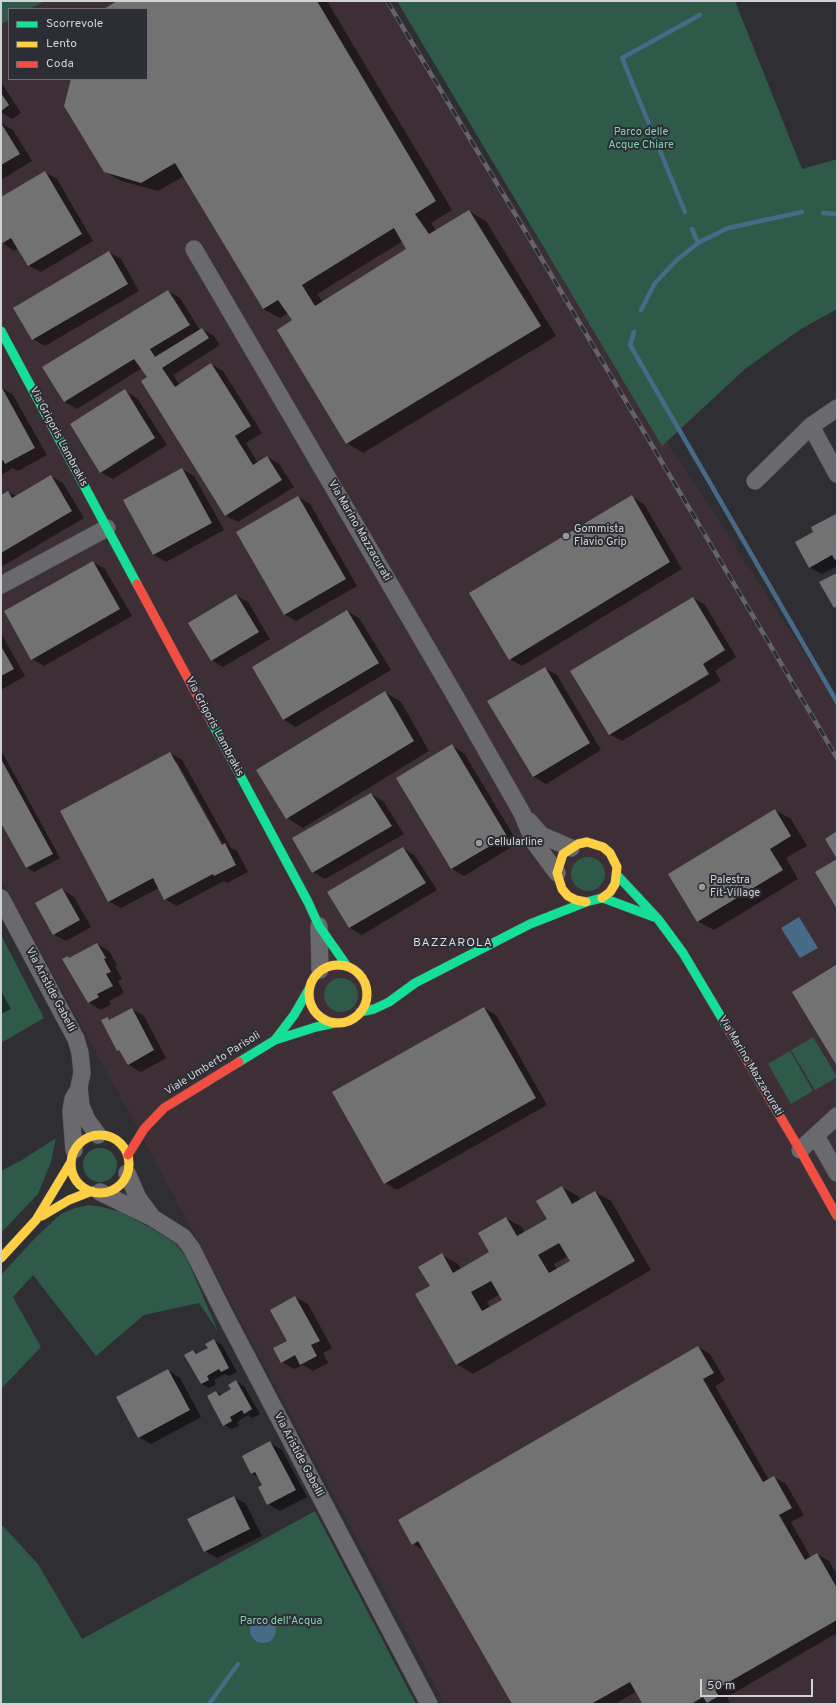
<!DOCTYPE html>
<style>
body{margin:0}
#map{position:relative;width:838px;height:1705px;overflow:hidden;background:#2e2e33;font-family:Overpass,sans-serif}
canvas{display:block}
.frame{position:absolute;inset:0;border:2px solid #d1d2d7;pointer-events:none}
.legend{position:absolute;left:8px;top:8px;width:140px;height:72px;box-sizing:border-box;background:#2c2d35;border:1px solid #6e6f76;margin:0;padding:5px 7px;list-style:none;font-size:12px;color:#d1d2d7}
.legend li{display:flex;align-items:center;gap:8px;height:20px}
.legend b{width:20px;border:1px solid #6e6f76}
.scale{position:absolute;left:700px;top:1679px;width:113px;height:18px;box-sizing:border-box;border:2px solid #d1d2d7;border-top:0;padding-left:5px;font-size:12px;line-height:14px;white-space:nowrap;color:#d1d2d7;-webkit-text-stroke:3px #2c2d35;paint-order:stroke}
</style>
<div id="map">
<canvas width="838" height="1705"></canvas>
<div class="frame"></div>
<ul class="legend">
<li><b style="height:5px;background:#16e098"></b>Scorrevole</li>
<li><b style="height:5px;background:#ffcf43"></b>Lento</li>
<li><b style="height:5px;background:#f24e42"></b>Coda</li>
</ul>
<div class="scale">50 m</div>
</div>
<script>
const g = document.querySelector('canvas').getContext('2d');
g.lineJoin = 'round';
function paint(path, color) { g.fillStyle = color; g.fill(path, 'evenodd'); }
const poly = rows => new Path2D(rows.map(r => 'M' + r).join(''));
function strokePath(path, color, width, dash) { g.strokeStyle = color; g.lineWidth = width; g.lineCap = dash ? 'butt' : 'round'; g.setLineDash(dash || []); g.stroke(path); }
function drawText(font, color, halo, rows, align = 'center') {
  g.font = font + ' Overpass,sans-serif'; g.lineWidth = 4; g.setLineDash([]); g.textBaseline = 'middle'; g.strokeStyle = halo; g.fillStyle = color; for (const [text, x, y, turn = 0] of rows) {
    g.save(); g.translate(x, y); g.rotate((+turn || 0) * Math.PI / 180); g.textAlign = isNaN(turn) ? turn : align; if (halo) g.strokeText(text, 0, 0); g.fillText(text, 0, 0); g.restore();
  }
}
paint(poly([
 [1,1,383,1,837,704,837,1704,445,1704,139,1131,1,879],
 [9,9,147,9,147,79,9,79]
]), '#3e2f36');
paint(poly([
 [1,1,45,1,29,9,9,9,9,20,1,24],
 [397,1,735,1,802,169,837,159,837,309,801,329,745,369,662,446],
 '571 874a17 17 0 1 1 34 0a17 17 0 1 1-34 0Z',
 [1,935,44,1018,1,1043],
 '324 995a17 17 0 1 1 34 0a17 17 0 1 1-34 0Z',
 [813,1037,837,1077,815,1090,791,1050],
 [790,1051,813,1091,791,1104,768,1064],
 [56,1138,51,1162,38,1194,1,1233,1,1171,22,1160],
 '83 1165a17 17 0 1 1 34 0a17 17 0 1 1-34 0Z',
 [89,1205,102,1207,121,1212,151,1228,175,1243,186,1257,218,1331,199,1303,144,1315,96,1356,33,1275,13,1297,41,1347,1,1389,1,1275,36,1237,61,1214,75,1208],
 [315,1511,416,1704,1,1704,1,1524,38,1564,82,1639]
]), '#2f5948');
paint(poly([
 [799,917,818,948,800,958,781,928],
 '250 1630a13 13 0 1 1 26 0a13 13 0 1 1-26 0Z'
]), '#466a88');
paint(poly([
 [119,1,327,1,452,210,431,223,436,231,469,211,486,221,556,336,363,453,347,443,293,321,288,313,280,318,263,309,184,176,158,191,122,181,105,172,72,79,147,79,147,9,106,9],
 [403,241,407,249,323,302,317,294],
 [1,82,21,113,12,119,1,112],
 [1,123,13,130,32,161,1,180],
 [45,172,57,179,93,241,41,272,28,265,18,248,14,251,1,242,1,199],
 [109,252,121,259,139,291,45,346,33,339],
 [168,291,180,298,200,330,202,329,214,336,220,345,173,375,180,385,211,364,223,371,262,433,246,443,258,463,267,457,279,464,294,487,238,522,225,515,142,368,77,409,65,402],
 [1,387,13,395,47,455,18,471,13,468,1,475],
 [125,391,137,398,167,445,113,479,100,472],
 [182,469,194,476,224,530,166,562,154,555,124,500],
 [51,476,63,483,84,518,1,567,1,496,8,492,16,496],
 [298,497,310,504,357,586,296,621,284,614],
 [632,497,644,504,682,569,522,666,510,659],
 [836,515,837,566,822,574,809,567,815,532,812,528],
 [93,562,105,569,132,616,44,666,32,659],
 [236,595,248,602,270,639,223,667,211,660],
 [693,598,705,605,736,657,715,671,721,681,622,741,609,734],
 [347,611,359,618,391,670,296,727,284,720,253,668],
 [1,633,25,676,1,690],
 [545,668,557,675,601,750,546,784,534,777,489,701],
 [385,692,401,702,429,751,303,828,287,818],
 [452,746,464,753,518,843,464,876,452,869,398,778],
 [1,750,60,858,34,872,26,867,1,821],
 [170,753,182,760,231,848,237,851,248,872,227,883,224,881,177,906,165,899,159,888,121,908,108,901],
 [174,762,177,762,225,848,223,849],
 [371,794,383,801,404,834,325,879,313,872],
 [775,810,791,819,807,846,786,858,798,879,714,930,697,921],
 [403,848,415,856,437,890,362,935,350,928],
 [62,889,74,897,91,927,66,941,53,934],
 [97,944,109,951,117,965,115,966,122,979,118,981,124,993,109,1001,111,1004,101,1010,89,1003,68,957,71,959],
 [1,991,11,1009,1,1014],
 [484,1008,496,1015,547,1105,397,1190,385,1183],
 [132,1009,144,1016,166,1058,141,1072,129,1065,122,1052,118,1050,108,1018,111,1020],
 [562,1187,578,1196,580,1200,595,1192,611,1201,651,1270,473,1374,457,1364,431,1286,442,1255,458,1264,461,1269,490,1253,506,1218,522,1227,525,1233,548,1219],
 [568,1256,571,1261,557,1270,554,1264],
 [500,1294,503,1300,490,1308,487,1302],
 [295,1297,308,1304,332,1348,323,1353,328,1363,313,1371,303,1365,294,1369,282,1362,288,1341],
 [214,1340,222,1345,237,1372,229,1376,225,1374,214,1380,216,1384,209,1388,201,1384,193,1351,199,1354,209,1348],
 [698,1347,710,1354,725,1380,715,1386,769,1480,774,1477,786,1484,804,1515,791,1522,811,1558,817,1554,829,1561,837,1575,837,1633,727,1697,730,1703,729,1704,642,1704,644,1703,637,1691,615,1704,513,1704,425,1551,413,1544],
 [168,1370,180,1378,201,1417,151,1444,139,1437],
 [236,1381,244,1386,260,1414,252,1418,248,1415,237,1422,239,1426,232,1429,224,1425,216,1392,221,1395,232,1390],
 [270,1443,282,1450,307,1497,280,1511,268,1504,264,1485,260,1478,252,1474,243,1457],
 [234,1497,246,1504,262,1536,217,1558,205,1551]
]), '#0007');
strokePath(poly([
 [685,212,622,58,700,15],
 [823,213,837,214],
 [698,243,728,228,802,212],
 [641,310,655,283,678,259,698,243,692,229],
 [634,332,630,345,837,702],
 [209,1704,238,1664]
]), '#466a88', 4.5);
paint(poly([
 [117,1,317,1,436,201,415,214,429,234,469,210,541,326,346,444,277,330,292,320,278,300,263,309,175,163,141,183,104,172,64,106,71,79,147,79,147,9,104,9],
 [394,228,406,249,315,306,302,285],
 [1,93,9,105,1,111],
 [1,123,20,154,1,165],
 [45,171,82,234,28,266,11,238,1,244,1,197],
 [109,251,128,284,32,340,13,308],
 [168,290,190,325,150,349,155,357,202,328,209,338,162,368,175,387,211,363,251,426,235,436,253,465,267,456,282,480,225,516,141,381,147,377,134,359,64,402,42,367],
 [1,386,35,448,5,464,3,460,1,461],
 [125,389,155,438,100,473,70,424],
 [182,468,212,523,153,555,123,500],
 [51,475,72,511,1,553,1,495,8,491,12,498],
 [632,495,670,562,509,660,469,593],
 [298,496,346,579,284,615,236,532],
 [836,514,837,558,835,560,832,555,809,568,795,542,813,532,811,527],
 [93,561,120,609,31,660,4,611],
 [837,573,837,606,834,608,819,582],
 [236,594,259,632,211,661,188,623],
 [693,597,725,650,703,664,709,674,609,735,570,671],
 [347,610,379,663,283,720,252,667],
 [1,646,14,669,1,676],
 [545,667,590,743,533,777,487,701],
 [385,691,414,741,286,819,256,770],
 [452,744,507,836,451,869,396,778],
 [170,752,222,845,225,843,236,865,214,876,213,874,164,900,153,878,108,902,60,811],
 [1,759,53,854,26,868,1,823],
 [371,793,392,826,312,873,292,838],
 [775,809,791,836,770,849,783,870,697,922,668,874],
 [837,831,837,909,815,872,837,859,825,839],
 [403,847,426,883,349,928,327,892],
 [62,888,80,920,53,935,35,903],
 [97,943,106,958,104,959,111,972,106,974,113,986,97,994,99,997,88,1003,62,959,68,956,69,958],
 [836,965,837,968,837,1066,792,992],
 [484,1007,536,1098,384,1184,332,1092],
 [132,1008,154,1050,128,1065,119,1050,117,1051,101,1020,108,1017,109,1020],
 [562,1186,572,1204,595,1191,635,1261,456,1365,415,1294,430,1286,418,1267,442,1253,453,1273,489,1252,478,1233,506,1217,517,1236,547,1219,536,1201],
 [559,1243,570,1261,549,1273,538,1255],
 [491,1281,502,1300,482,1311,471,1292],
 [295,1296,320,1341,311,1345,317,1356,300,1365,295,1355,281,1363,273,1348,287,1341,270,1310],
 [214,1339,229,1368,221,1372,219,1369,207,1376,209,1380,201,1384,184,1355,193,1350,196,1354,208,1348,205,1344],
 [698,1346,714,1373,703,1379,763,1482,774,1476,792,1508,779,1515,805,1560,817,1553,837,1588,837,1620,715,1690,719,1696,707,1703,703,1697,691,1704,640,1704,642,1703,630,1682,591,1704,512,1704,418,1541,412,1545,398,1520],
 [168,1369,190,1410,138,1438,116,1397],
 [236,1380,252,1409,244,1414,242,1410,230,1417,232,1421,223,1426,207,1396,216,1391,219,1396,231,1389,228,1385],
 [270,1441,296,1490,267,1505,258,1487,262,1485,255,1472,251,1474,242,1456],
 [234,1496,250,1529,204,1552,187,1519]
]), '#737272');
const street = poly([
 [194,249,457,699,522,813,534,842,557,873],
 [811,426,837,474],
 [755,481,811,426,837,408],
 [1,585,107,528],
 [529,821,541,835,571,848],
 [1,898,76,1039,80,1053,82,1073,79,1087,81,1106,87,1120,98,1135],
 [319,926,320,970],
 [816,1136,837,1173],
 [74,1150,71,1111,73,1099,77,1092],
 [800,1150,837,1116],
 [127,1173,138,1198,152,1217],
 [100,1192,153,1218,183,1237,192,1249,224,1313,429,1704]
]);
const fast = poly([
 [1,331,137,584],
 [212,723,308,902,319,926,347,966],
 [617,875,658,919,683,953,730,1032],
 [603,898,654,917],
 [360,1012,374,1009,389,1002,415,983,530,924,586,902,602,898],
 [275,1040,294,1015,309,989],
 [239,1062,275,1040,316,1027,335,1023]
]);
const slow = poly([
 [586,902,576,900,568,896,562,889,557,873,563,854,578,844,587,842,603,847,610,853,617,867,615,884,610,892,602,898],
 '309 994a29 29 0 1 1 58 0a29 29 0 1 1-58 0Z',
 '71 1164a29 29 0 1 1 58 0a29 29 0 1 1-58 0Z',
 [42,1216,69,1200,92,1191],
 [1,1258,36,1220,71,1162]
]);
const jam = poly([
 [137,584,212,723],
 [730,1032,800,1150,837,1216],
 [128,1155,144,1129,164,1108,239,1062]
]);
strokePath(street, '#4b4b50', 18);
strokePath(fast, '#4b4b50', 10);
strokePath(slow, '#4b4b50', 10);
strokePath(jam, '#4b4b50', 10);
strokePath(street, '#6a6a6e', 17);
strokePath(fast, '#16e098', 9);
strokePath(slow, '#ffcf43', 9);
strokePath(jam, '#f24e42', 9);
const rail = poly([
 [387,1,511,207,837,758]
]);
strokePath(rail, '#646468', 4.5);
strokePath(rail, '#2c2d35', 3, [9]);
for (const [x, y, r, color] of [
 [566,536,4,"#98999e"],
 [479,843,4,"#98999e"],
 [702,887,4,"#98999e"]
]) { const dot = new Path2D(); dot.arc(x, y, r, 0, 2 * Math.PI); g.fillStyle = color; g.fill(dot); strokePath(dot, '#2c2d35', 1.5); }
drawText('11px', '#81d3ae', '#2c2d35', [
 ["Parco delle",641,133],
 ["Acque Chiare",641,146],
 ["Parco dell'Acqua",281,1622]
]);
drawText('11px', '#d1d2d7', '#2c2d35', [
 ["Via Grigoris Lambrakis",58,437,62],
 ["Via Marino Mazzacurati",359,531,60],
 ["Via Grigoris Lambrakis",214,727,62],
 ["Via Aristide Gabelli",50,990,62],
 ["Viale Umberto Parisoli",213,1064,-32],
 ["Via Marino Mazzacurati",750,1066,59],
 ["Via Aristide Gabelli",298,1455,62]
]);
drawText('11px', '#d1d2d7', '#2c2d35', [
 ["Gommista",574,530],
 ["Flavio Grip",574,543],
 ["Cellularline",487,843],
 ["Palestra",710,881],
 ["Fit-Village",710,894]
], 'left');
g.letterSpacing = '1px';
drawText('12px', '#d8dae4', '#2c2d35', [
 ["BAZZAROLA",453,944]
]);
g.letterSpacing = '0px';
</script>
